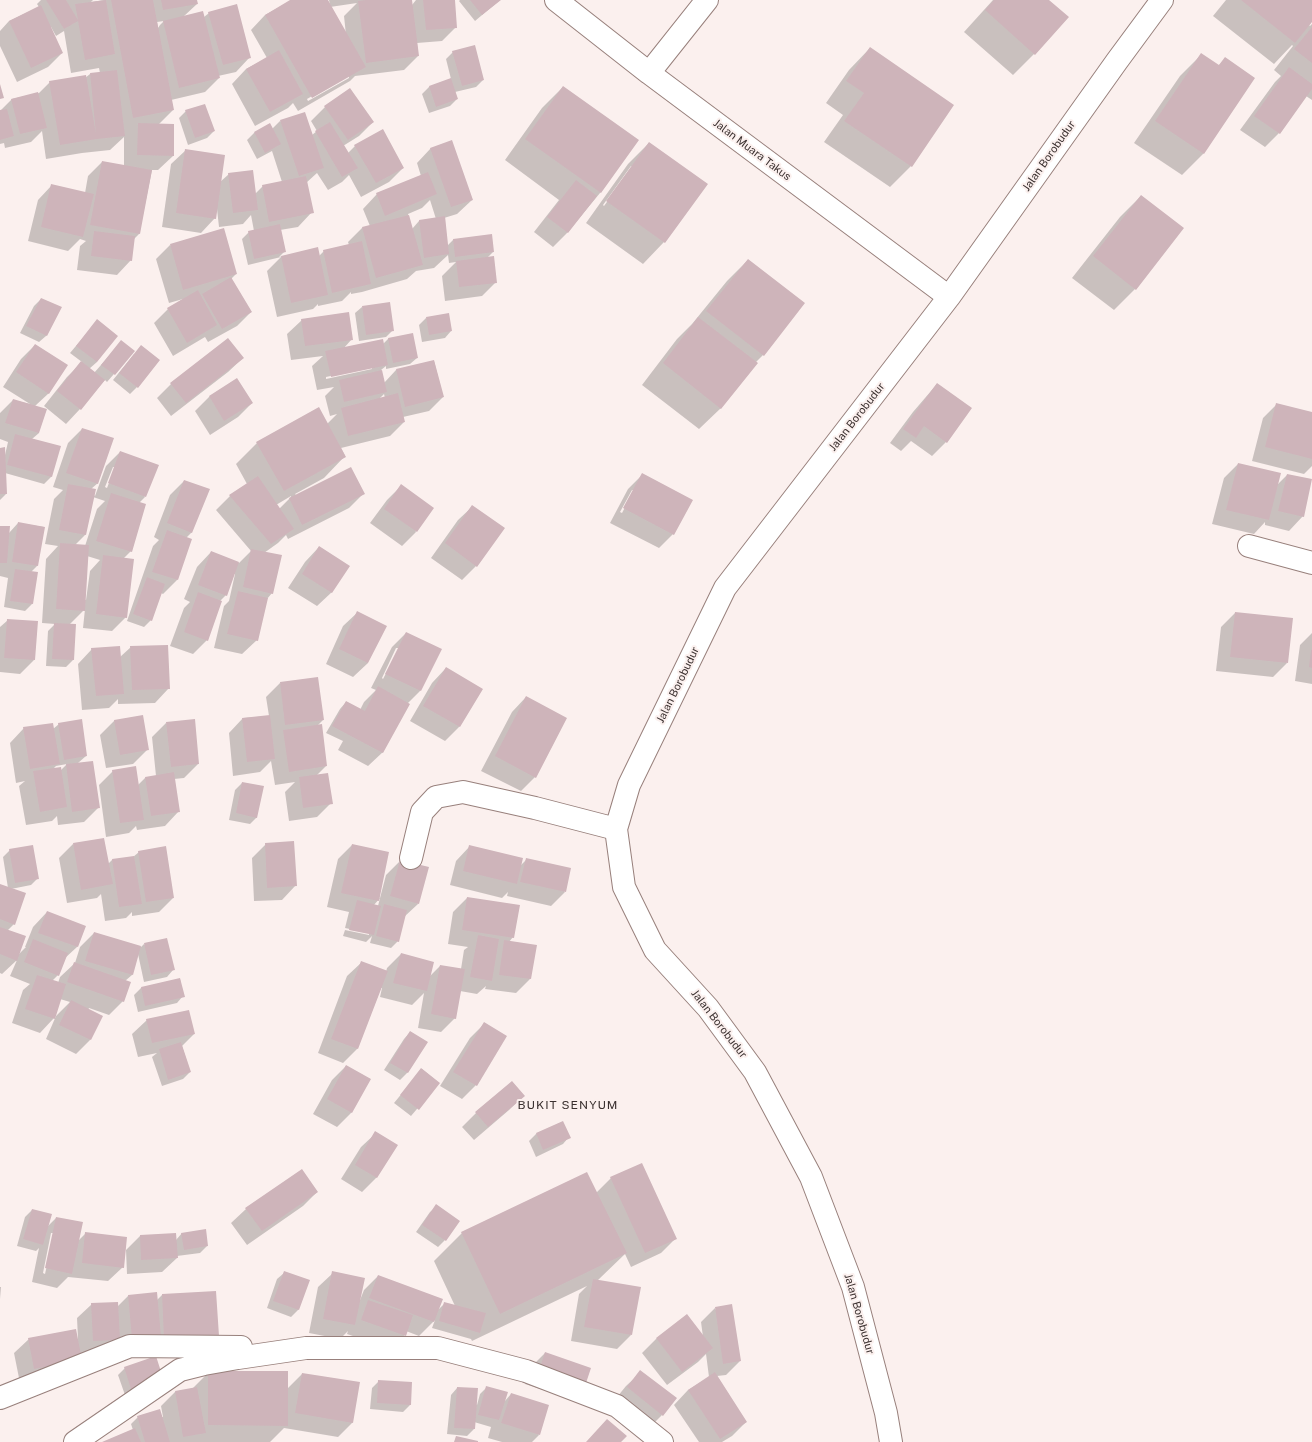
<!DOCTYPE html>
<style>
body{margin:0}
canvas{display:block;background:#fbf0ee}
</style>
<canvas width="1312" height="1442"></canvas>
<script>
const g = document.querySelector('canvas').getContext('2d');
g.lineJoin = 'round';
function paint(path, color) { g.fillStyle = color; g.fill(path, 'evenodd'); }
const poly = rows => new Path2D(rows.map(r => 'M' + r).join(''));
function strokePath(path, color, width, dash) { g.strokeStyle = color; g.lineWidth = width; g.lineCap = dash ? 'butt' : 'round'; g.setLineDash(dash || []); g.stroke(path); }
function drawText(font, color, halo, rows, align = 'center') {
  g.font = font + ' "Public Sans",sans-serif'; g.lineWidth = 4; g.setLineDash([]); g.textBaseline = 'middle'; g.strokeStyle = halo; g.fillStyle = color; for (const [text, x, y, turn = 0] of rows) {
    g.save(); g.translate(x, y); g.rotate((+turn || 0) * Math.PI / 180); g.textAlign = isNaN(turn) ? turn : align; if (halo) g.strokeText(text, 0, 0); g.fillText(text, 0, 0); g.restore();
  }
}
paint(poly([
 [41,0,93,0,91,2,104,0,196,0,197,4,183,17,204,17,209,13,250,57,236,72,218,76,219,78,205,92,171,100,173,110,159,124,173,156,158,170,152,170,139,234,133,240,131,260,117,275,77,270,80,246,86,241,80,239,68,251,28,241,38,200,52,185,85,193,88,176,102,162,124,166,124,137,110,150,82,153,46,159,42,131,31,142,5,148,4,143,0,144,0,111,12,99,39,93,50,82,85,78,90,74,100,73,99,68,71,73,64,31,56,36,51,27,50,28,62,53,48,67,17,82,0,46,0,31,9,21,39,7,37,4],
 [164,21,160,25,158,28,157,22],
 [292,0,326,0,330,5,329,0,411,0,412,5,416,0,454,0,456,27,442,41,417,43,418,56,404,70,355,76,350,81,298,111,293,103,288,108,255,126,232,84,246,69,267,58,251,30,265,15],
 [357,3,344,16,346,35,330,7],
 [349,75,349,78,308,101,307,99],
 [460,0,500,0,475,21,459,1],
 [993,0,1047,0,1034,54,1013,75,964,32],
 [1226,0,1312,0,1312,21,1309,25,1310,26,1312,24,1312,100,1306,96,1279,133,1265,147,1240,130,1275,82,1281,76,1274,70,1293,46,1292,45,1274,64,1213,16],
 [870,48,911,166,890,187,824,142,843,115,826,103,849,70],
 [453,52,483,80,476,87,455,92,457,99,450,106,429,113,422,94,429,87,451,79,446,59],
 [1201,55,1218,66,1225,59,1254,78,1203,154,1182,175,1134,143,1180,76],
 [563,87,637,141,600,193,567,233,553,247,534,232,559,200,505,160,542,108],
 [350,90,373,122,359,136,343,146,348,153,355,146,403,168,389,182,361,197,349,175,342,182,328,190,317,173,306,183,312,212,298,227,280,230,285,251,279,257,317,249,319,256,324,251,349,245,348,242,362,228,370,226,363,209,377,194,421,176,417,163,431,148,472,200,457,214,444,218,447,246,453,240,493,252,487,258,496,282,482,296,445,301,442,276,456,262,449,263,448,255,434,268,416,271,407,279,362,292,351,294,351,292,342,301,318,306,318,304,313,309,277,317,267,271,281,257,248,265,242,239,249,232,254,231,251,215,243,224,219,227,217,209,215,218,201,233,162,227,171,164,186,150,220,182,229,174,255,194,263,186,282,182,272,151,257,159,247,140,254,133,270,125,272,129,280,121,312,135,317,131,311,121,325,107],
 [430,200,436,219,419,221,412,229,408,214,422,208],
 [186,111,214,131,207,138,188,145,179,118],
 [649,143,664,242,643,264,586,223,628,164],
 [631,166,633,166,604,206,603,205],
 [1141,196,1135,289,1114,310,1072,278,1120,217],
 [170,245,236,274,231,279,251,312,237,326,208,342,205,337,173,356,154,323,168,309,183,299,169,303,156,259],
 [748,260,763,355,756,362,721,408,699,429,642,385,677,339,692,324,727,281],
 [41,299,60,308,46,336,39,342,20,333,34,306],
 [362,307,393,330,386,337,359,341,355,313],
 [426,318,451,331,445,338,422,342,419,325],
 [302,320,352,339,343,349,383,344,388,339,412,334,417,358,410,364,386,369,386,366,381,370,384,383,396,370,434,361,443,397,429,411,403,417,404,422,390,436,341,448,345,456,324,478,295,494,296,495,363,494,349,508,288,539,286,535,278,543,264,553,272,593,267,599,257,640,242,654,214,648,224,606,229,601,235,574,234,574,226,595,220,601,207,640,193,654,170,646,184,608,190,602,184,599,197,567,211,552,239,563,251,551,216,510,230,496,247,484,236,464,257,443,327,424,337,414,330,416,325,396,334,387,317,390,312,366,323,356,291,360,287,334],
 [372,367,372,369,326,379,326,377],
 [384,394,385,398,378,400],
 [291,496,291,497,279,509,276,505],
 [97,321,97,362,89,369,94,373,121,342,133,352,107,382,105,380,80,409,66,424,44,406,67,377,82,362,70,353],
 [35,345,49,393,35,406,39,433,32,439,59,447,51,477,44,484,5,473,6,494,0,500,0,449,5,455,8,442,0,439,0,413,13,400,30,404,3,387,21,359],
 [134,354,137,387,130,394,113,380],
 [243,358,228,372,171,416,157,398,171,384],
 [237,380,252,403,238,417,210,435,195,411,209,397],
 [937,384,946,442,932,456,911,441,901,451,890,443,913,412],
 [1277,404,1312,413,1312,466,1304,474,1252,461,1263,418],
 [82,429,98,483,91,489,94,495,95,496,106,466,120,452,145,497,139,503,131,551,123,559,126,617,112,631,83,628,85,609,69,625,73,660,66,667,46,666,48,631,55,624,42,623,46,559,58,546,45,544,54,499,63,490,53,487,68,443],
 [113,467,115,467,107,488,105,487],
 [93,497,105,501,97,509,85,546,75,545,85,535],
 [87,556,100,560,90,571,86,600,84,599],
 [1238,464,1277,485,1287,475,1303,516,1289,531,1265,525,1265,522,1254,534,1212,524,1224,478],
 [642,475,673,534,659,548,610,523,628,489],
 [632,490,634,490,622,513,620,512],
 [184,481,192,532,186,538,177,580,163,594,161,593,151,620,144,627,127,621,153,546,159,540,154,537,170,495],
 [401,486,416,532,402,546,370,523,387,500],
 [473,506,476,566,462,580,431,558,458,520],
 [18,523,44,527,37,566,31,572,32,604,25,611,4,607,8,578,0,576,0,527,9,533],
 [319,547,332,592,317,606,288,588,305,562],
 [358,612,368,663,353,677,326,664,343,626],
 [1235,613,1287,663,1273,677,1216,671,1221,627],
 [8,620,34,660,20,674,0,672,0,627],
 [406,633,440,649,420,691,408,703,383,752,368,766,338,750,343,741,326,733,340,709,346,702,360,710,364,702,376,690,371,688,392,647],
 [396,648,399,648,383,679,382,678],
 [1312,633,1312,684,1295,681,1300,645],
 [131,647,169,688,155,703,118,704,118,699,109,708,82,710,78,664,92,649,120,657],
 [446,668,481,689,459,727,445,741,410,721,432,683],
 [280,683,323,720,317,726,326,766,317,775,331,803,317,817,289,821,285,792,295,782,275,785,271,761,260,772,233,776,229,733,243,718,269,716,266,697],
 [526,697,535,777,521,791,481,771,512,712],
 [115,720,148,749,133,764,106,768,100,735],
 [166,723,198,764,184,778,174,779,179,811,165,826,137,830,136,826,129,833,106,837,99,785,113,771,138,785,145,778,156,776,152,737],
 [59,724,86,756,78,763,99,807,84,822,58,825,57,816,52,821,26,825,19,786,25,781,16,783,10,743,24,728,53,729],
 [67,764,60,771,53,769,56,766],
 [242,783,257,817,250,824,229,820,235,790],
 [73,844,108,864,112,860,133,857,139,852,173,898,159,912,132,916,132,912,126,918,105,921,101,894,97,898,67,903,59,858],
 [266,844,296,885,282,900,254,901,252,858],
 [352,845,378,897,380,898,386,875,400,861,418,904,404,917,398,941,391,948,370,943,372,936,366,942,343,936,345,930,369,935,369,933,345,928,349,912,327,907,338,859],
 [380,898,378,906,374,905],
 [470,846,521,865,526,860,565,892,551,906,507,896,508,892,502,898,450,885,456,861],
 [10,850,38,878,31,885,11,889,14,924,7,931,18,955,26,947,25,947,33,927,47,912,85,927,77,947,64,959,58,975,52,981,58,983,60,977,75,963,80,947,94,933,141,947,144,944,173,970,167,977,144,982,138,954,132,975,125,981,123,1001,109,1015,89,1008,88,1010,102,1016,90,1040,76,1054,46,1039,56,1016,70,1002,60,999,54,1018,40,1033,12,1023,23,990,30,984,10,976,17,960,2,974,0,973,0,885,8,888,3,857],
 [467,898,513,937,509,942,535,946,530,979,516,993,485,989,486,986,477,994,460,991,455,1018,441,1032,418,1028,424,993,412,1005,380,997,382,988,381,988,357,1049,343,1063,318,1053,347,976,362,962,386,972,387,968,401,954,429,977,440,966,461,969,464,950,468,947,448,944,453,912],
 [180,979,183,996,177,1003,138,1012,134,995,141,988],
 [147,1020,194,1034,182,1046,190,1072,183,1079,162,1086,152,1057,157,1053,138,1057,132,1034],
 [484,1024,476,1085,462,1099,440,1086,470,1038],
 [410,1032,427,1042,407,1073,400,1080,384,1070,404,1039],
 [346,1066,370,1079,351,1113,337,1127,313,1114,332,1080],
 [422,1069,439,1083,411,1116,394,1103],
 [523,1096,509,1110,474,1140,462,1127,476,1113],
 [562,1122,569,1137,563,1144,536,1157,529,1141,536,1134],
 [376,1133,396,1145,376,1178,362,1192,341,1179,361,1147],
 [611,1178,675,1239,661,1253,631,1267,625,1254,598,1280,631,1335,617,1349,571,1341,579,1294,587,1286,472,1341,471,1339,432,1328,435,1320,419,1336,406,1331,405,1335,391,1349,347,1334,348,1331,340,1339,309,1333,318,1287,333,1273,360,1300,364,1290,378,1276,437,1311,445,1303,455,1306,434,1261,462,1233,596,1193],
 [317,1192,303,1206,247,1245,231,1223,246,1209],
 [437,1206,445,1240,438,1247,416,1232,430,1212],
 [32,1210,47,1227,56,1218,78,1241,86,1233,123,1267,108,1281,68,1277,57,1288,32,1282,39,1248,36,1251,17,1246,25,1217],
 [51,1233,54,1233,45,1274,43,1273],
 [182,1233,207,1246,200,1253,177,1256,177,1258,162,1272,127,1274,126,1250,140,1236,176,1240],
 [284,1273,308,1281,298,1310,291,1317,267,1308,277,1279],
 [0,1287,1,1287,0,1299],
 [215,1292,151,1353,20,1383,14,1353,29,1339,78,1339,77,1318,92,1304,118,1306,128,1296,156,1301,162,1295],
 [715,1308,740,1361,726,1375,717,1376,746,1422,732,1436,722,1442,699,1442,674,1405,688,1390,709,1377,706,1354,698,1362,667,1385,642,1353,656,1339,687,1316,703,1337,701,1322],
 [545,1353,570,1399,525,1384,531,1367],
 [125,1368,162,1378,125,1395,118,1375],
 [209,1372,287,1389,302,1374,359,1383,352,1423,338,1437,284,1428,270,1442,105,1442,133,1430,131,1424,138,1417,163,1417,161,1406,175,1392,192,1389],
 [641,1372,662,1415,648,1429,613,1402,626,1386],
 [379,1381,411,1383,410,1405,403,1412,370,1409,372,1388],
 [487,1387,504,1402,511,1394,539,1435,532,1442,502,1442,488,1438,491,1427,474,1422,474,1429,467,1436,447,1434,451,1395,457,1388,477,1405,480,1394]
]), '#0003');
paint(poly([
 [46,0,66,0,78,20,75,4,106,0,115,54,85,60,78,21,64,29],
 [111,0,153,0,174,110,133,118],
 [161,0,197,0,198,4,163,10],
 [290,0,328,0,366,67,312,98,265,15],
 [366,0,412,0,419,56,366,63,358,1],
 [423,0,455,0,457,28,426,30],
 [470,0,501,0,482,15],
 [994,0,1049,0,1069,17,1035,55,985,10],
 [1241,0,1312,0,1312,22,1295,43],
 [237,4,251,58,223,65,208,12],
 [41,5,63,53,31,68,9,21],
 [203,11,220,78,179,88,163,21],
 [1312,27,1312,63,1294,49],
 [475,45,484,80,462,86,452,51],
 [870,47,954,105,912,167,844,121,864,93,846,81],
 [279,50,303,94,270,112,246,69],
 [1201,53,1219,65,1225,57,1255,78,1204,154,1155,121],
 [1289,67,1312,84,1312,89,1280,134,1254,116],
 [117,70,125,136,97,139,60,145,49,81,86,75,96,134,90,73],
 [451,78,458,99,436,107,429,86],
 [0,84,4,98,0,99],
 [563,86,639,140,601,193,525,139],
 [350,88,374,122,348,140,324,106],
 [38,92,47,128,20,134,11,99],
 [205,104,215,131,195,138,185,110],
 [7,109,14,136,0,140,0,110],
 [305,112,324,168,299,176,280,120],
 [330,122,358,168,342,177,315,131],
 [138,123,174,124,174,156,137,155],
 [270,123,281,144,265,153,254,132],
 [383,129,404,168,376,183,354,145],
 [452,140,473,200,451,207,430,148],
 [649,142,708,184,665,243,606,201],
 [185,149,225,155,216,219,176,213],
 [102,161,152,170,140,234,90,225],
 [253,170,258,210,233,213,228,173],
 [428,172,437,194,385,216,376,193],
 [306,176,314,213,269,222,262,185],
 [576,180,597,196,568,233,547,217],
 [51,184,94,194,83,237,41,227],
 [1141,195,1184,228,1136,290,1093,256],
 [409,215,423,265,376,278,362,227],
 [445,216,449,254,424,258,419,220],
 [280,224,286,252,254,259,248,231],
 [224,228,237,274,183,290,170,244],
 [94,231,135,236,132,261,91,256],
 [492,234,494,252,455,257,453,239],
 [362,241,371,284,332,293,323,250],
 [318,247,328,295,291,303,281,256],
 [494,256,497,283,459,287,456,261],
 [748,259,805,303,764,356,706,311],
 [231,277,252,312,222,329,202,294],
 [198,290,217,325,187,343,167,308],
 [41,298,62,307,47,336,26,326],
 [390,302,394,331,366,335,362,306],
 [349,312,353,340,305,346,301,319],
 [449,313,452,331,429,335,426,317],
 [698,317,758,363,721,409,663,363],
 [97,319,118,336,97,362,76,346],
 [413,333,418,358,393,363,388,338],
 [228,338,244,358,186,403,170,383],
 [383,339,388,365,331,377,325,351],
 [121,340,135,351,115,375,101,365],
 [35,344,68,365,49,394,16,372],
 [141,345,160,360,138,388,119,373],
 [434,360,444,397,405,407,396,369],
 [81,361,105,380,81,410,57,391],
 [382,370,387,392,344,402,339,380],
 [237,378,253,403,224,421,209,396],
 [937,383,972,408,947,443,924,426,916,438,903,429],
 [398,393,405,422,348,436,341,408],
 [13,399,47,409,39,433,5,423],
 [1276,403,1312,412,1312,459,1265,447],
 [319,407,346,457,284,491,256,442],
 [82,428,114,438,98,484,66,473],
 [15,434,61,446,52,477,7,465],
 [5,447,7,494,0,494,0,448],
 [120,451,159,465,146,497,108,483],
 [1238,463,1281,473,1269,520,1226,510],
 [351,467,365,494,302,525,289,498],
 [642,473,693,500,674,535,623,508],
 [1287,474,1312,479,1304,517,1278,511],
 [258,476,294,529,271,544,229,495],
 [184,480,210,489,192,533,167,523],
 [68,484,96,489,86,535,59,530],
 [401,484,434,508,417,532,384,509],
 [111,493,146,504,132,552,96,541],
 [472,505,505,528,477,567,445,543],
 [18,522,45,527,38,566,12,562],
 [0,526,10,526,7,563,0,563],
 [167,530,192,539,178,580,152,572],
 [60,543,89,545,85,611,56,609],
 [319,546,350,566,332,593,302,574],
 [251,549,282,555,273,594,243,587],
 [211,551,239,562,227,596,198,585],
 [103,555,134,559,127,618,96,614],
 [15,569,38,572,33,604,10,601],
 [147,577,165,584,152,621,133,614],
 [238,591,268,598,258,641,227,634],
 [198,592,222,601,208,641,184,632],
 [357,611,387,626,368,663,339,649],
 [1235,612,1293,618,1288,663,1230,657],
 [7,619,38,621,35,660,4,658],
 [54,623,76,624,74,660,52,659],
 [406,632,442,649,421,691,385,674],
 [168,645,170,689,132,690,130,646],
 [120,646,124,694,96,696,91,648],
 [1311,650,1312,650,1312,668,1309,667],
 [446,667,483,689,460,727,423,706],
 [318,677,324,720,285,725,280,682],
 [378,686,410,704,383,753,332,726,346,701,365,711],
 [526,696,567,718,536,778,495,756],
 [143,715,149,750,120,755,114,720],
 [270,715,275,759,247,762,242,718],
 [82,719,87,756,64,760,58,723],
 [195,719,199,764,171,767,166,722],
 [53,723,60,764,30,769,23,727],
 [322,724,327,766,289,772,283,730],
 [93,761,100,808,72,812,66,764],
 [136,766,144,820,120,823,112,770],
 [61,767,67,807,40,812,33,771],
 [174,772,180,812,151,816,145,777],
 [328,773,333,804,303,808,299,777],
 [242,782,264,786,257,818,236,813],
 [104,838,113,884,81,890,73,843],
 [294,841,297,886,267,888,265,843],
 [352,844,389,852,379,901,341,893],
 [33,845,39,879,15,883,9,849],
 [469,845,523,858,517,884,463,871],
 [166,846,174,898,146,902,138,851],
 [134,856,142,904,119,907,112,859],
 [526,858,571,868,566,892,520,882],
 [400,860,429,867,419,904,390,896],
 [0,884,26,893,15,925,0,919],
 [467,897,520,905,514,938,462,930],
 [357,900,381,906,374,935,349,930],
 [384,904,407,910,399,942,376,936],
 [47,911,86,926,78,947,38,933],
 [0,927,26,936,17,961,0,954],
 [94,932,141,946,133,975,85,961],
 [478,935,499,939,492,981,470,977],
 [167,938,175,970,151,975,144,943],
 [33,939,68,953,59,976,24,962],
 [504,940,537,945,531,979,499,975],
 [401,953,434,962,427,991,393,983],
 [361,961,388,971,358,1049,331,1039],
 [74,962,131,982,124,1002,67,982],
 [440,965,465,969,456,1019,431,1014],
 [37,975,66,984,55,1019,25,1009],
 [180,978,185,997,145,1006,141,987],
 [71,1000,103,1016,91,1040,59,1025],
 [189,1010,195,1034,152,1043,146,1019],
 [484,1022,507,1036,477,1086,453,1072],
 [410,1031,428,1042,408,1073,390,1063],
 [181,1042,191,1072,168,1080,159,1049],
 [346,1065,371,1079,352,1113,327,1099],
 [421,1068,440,1083,419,1110,400,1095],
 [512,1081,525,1096,488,1127,475,1112],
 [563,1121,571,1138,543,1150,536,1133],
 [375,1131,398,1145,377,1178,355,1165],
 [642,1163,677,1239,645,1253,610,1177],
 [302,1169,318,1192,262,1231,245,1208],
 [587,1172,627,1253,500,1314,461,1232],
 [436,1204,460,1221,446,1241,422,1225],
 [32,1209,52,1214,43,1245,23,1239],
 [56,1217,83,1222,72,1274,45,1268],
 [206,1229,208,1246,184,1250,181,1233],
 [85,1232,127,1237,124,1268,82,1263],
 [176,1233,178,1258,141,1260,140,1235],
 [284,1271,310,1280,299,1310,273,1301],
 [332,1271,365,1278,355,1325,323,1319],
 [378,1275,443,1299,434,1322,369,1298],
 [593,1279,641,1287,632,1335,584,1327],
 [216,1291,219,1336,164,1339,162,1294],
 [157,1292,161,1336,132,1339,128,1295],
 [368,1300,413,1315,406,1336,361,1320],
 [118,1302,120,1340,93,1341,91,1303],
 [444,1302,486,1313,480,1333,439,1321],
 [732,1304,741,1361,723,1364,715,1307],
 [687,1314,713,1348,682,1372,656,1338],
 [76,1329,82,1360,34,1369,28,1338],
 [545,1352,591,1368,585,1386,539,1370],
 [156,1356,163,1378,131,1389,124,1367],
 [640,1370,677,1398,663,1416,627,1387],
 [208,1371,288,1371,288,1426,208,1425],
 [715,1372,747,1422,720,1439,688,1390],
 [302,1373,360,1382,353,1423,295,1413],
 [378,1380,412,1382,411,1405,377,1403],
 [486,1386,508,1392,499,1420,478,1415],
 [197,1387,206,1433,183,1437,175,1391],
 [457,1387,478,1388,475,1429,454,1428],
 [511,1393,549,1405,540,1435,501,1423],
 [160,1409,170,1442,145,1442,137,1416],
 [607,1419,627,1436,621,1442,586,1442],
 [135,1428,141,1442,102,1442],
 [456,1436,478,1441,478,1442,454,1442]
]), '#ceb4ba');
const minor = poly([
 [556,0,649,73,949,297],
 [649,73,707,0],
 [1249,546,1312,563],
 [411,858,422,812,436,797,463,792,535,808,616,829],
 [0,1398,130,1346,241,1347],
 [75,1442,180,1370,204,1364,238,1358,306,1348,438,1348,526,1371,617,1406,662,1442],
 [891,1442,886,1413,853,1287,811,1177,755,1072,708,1008,655,950,624,887,616,829,629,785,725,588,949,297,1117,61,1162,0]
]);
strokePath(minor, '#98807c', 24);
strokePath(minor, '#fff', 22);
drawText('11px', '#3a302f', '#fbf0ee', [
 ["Jalan Muara Takus",752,150,37],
 ["Jalan Borobudur",1049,156,-55],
 ["Jalan Borobudur",857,417,-52],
 ["Jalan Borobudur",678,685,-64],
 ["Jalan Borobudur",719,1024,52],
 ["Jalan Borobudur",859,1314,74]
]);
g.letterSpacing = '1px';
drawText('12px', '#3a302f', '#fbf0ee', [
 ["BUKIT SENYUM",568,1105]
]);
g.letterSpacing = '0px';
</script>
